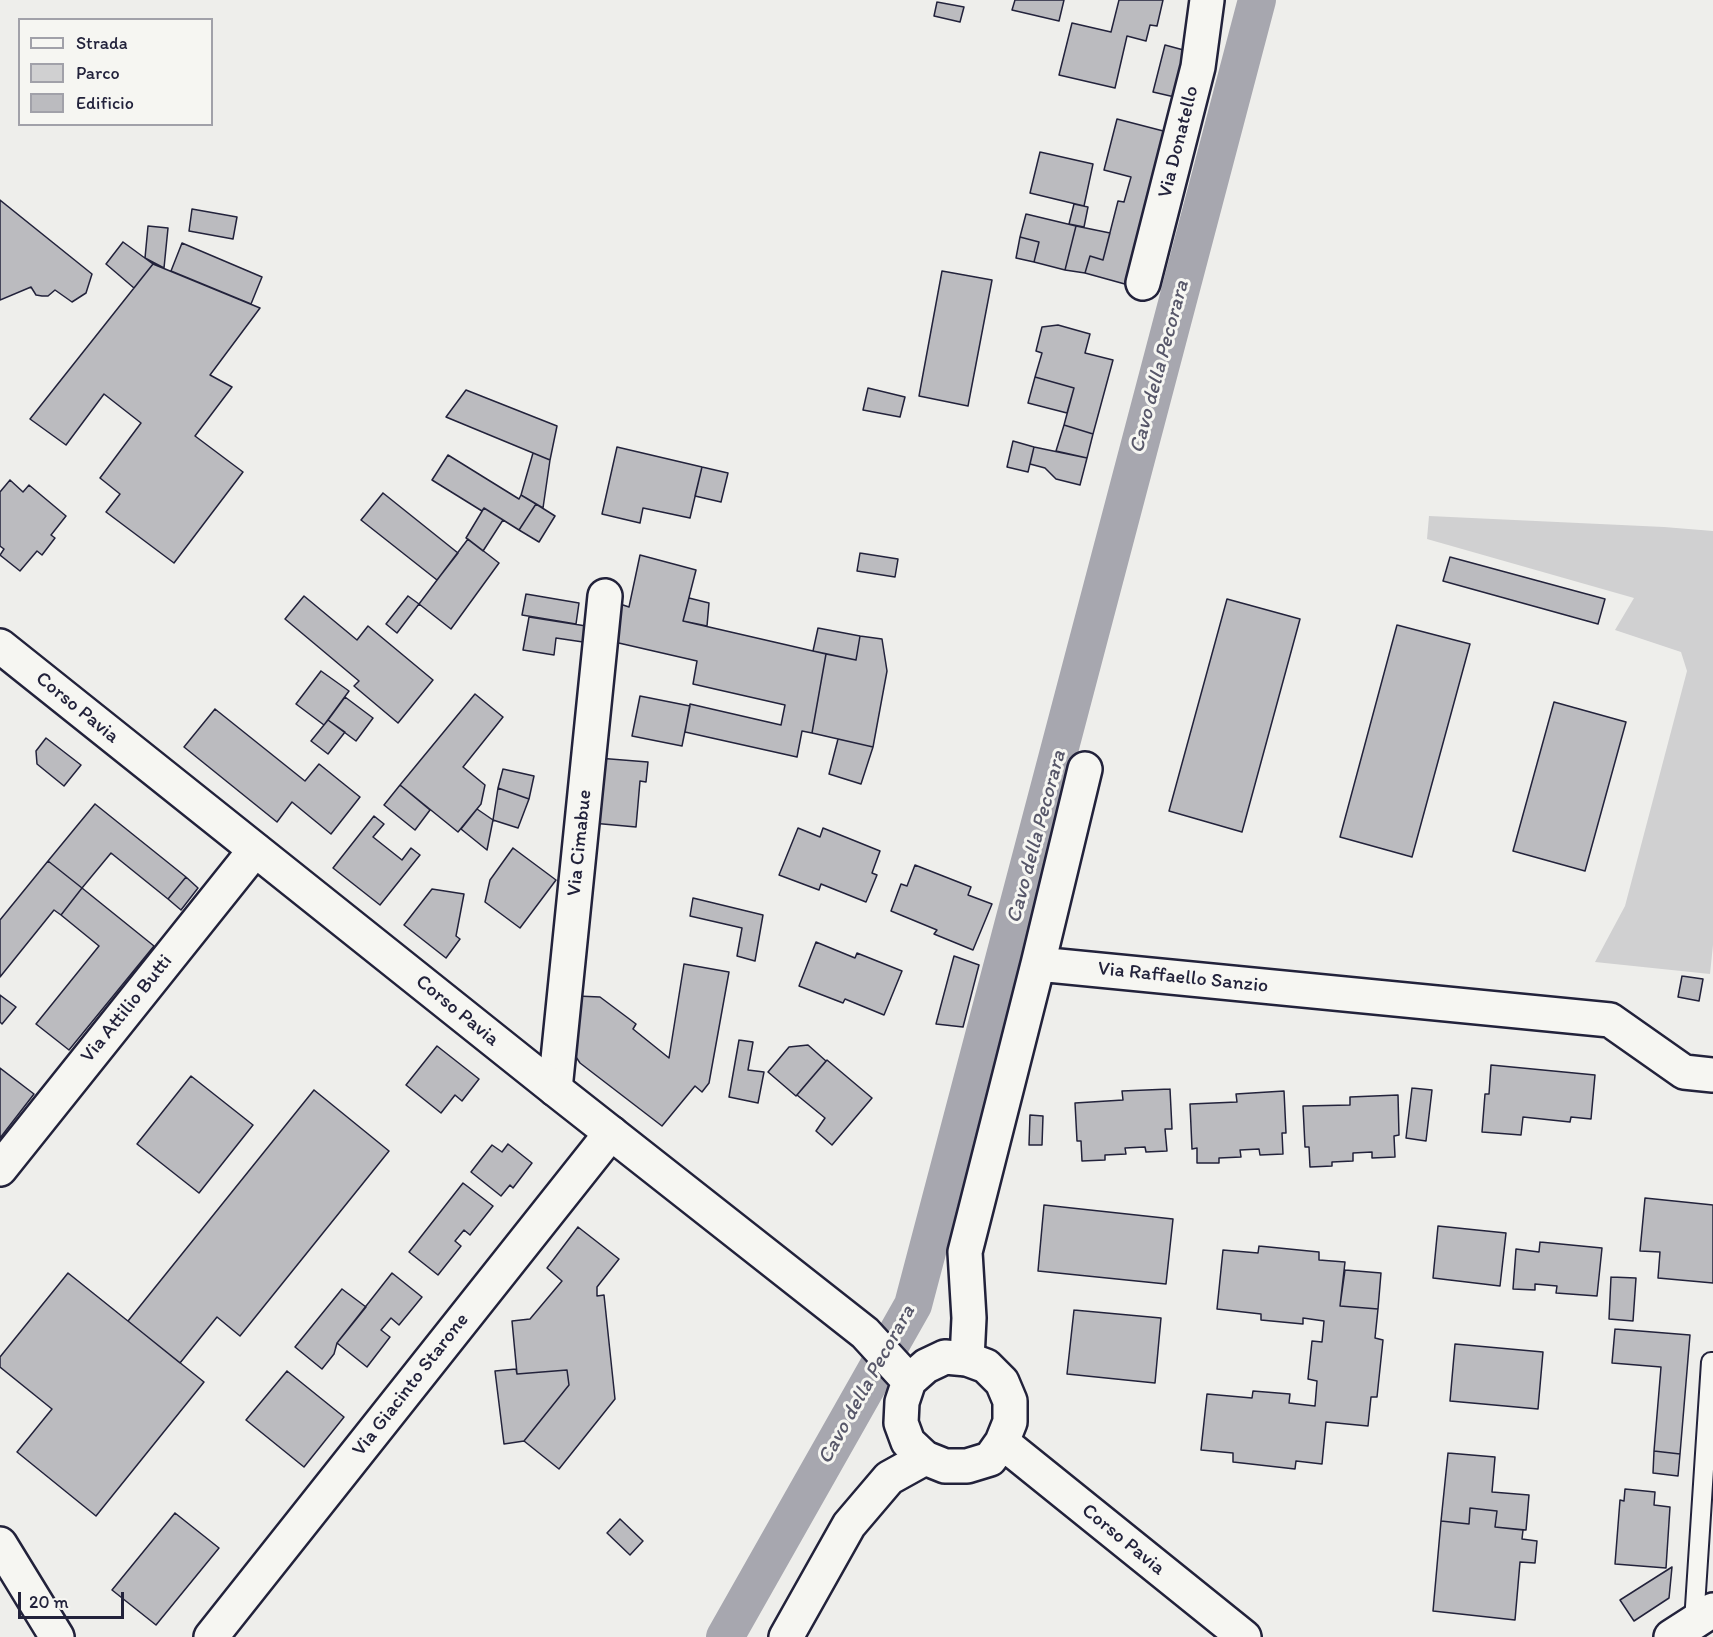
<!DOCTYPE html>
<style>
body{margin:0}
#map{position:relative;width:1713px;height:1637px;overflow:hidden;background:#eeeeeb;font-family:Itim,sans-serif}
canvas{display:block}
.legend{position:absolute;left:18px;top:18px;width:195px;height:108px;box-sizing:border-box;background:#f6f6f2;border:2px solid #a1a1a9;margin:0;padding:8px 10px;list-style:none;font-size:18px;color:#22223b}
.legend li{display:flex;align-items:center;gap:12px;height:30px}
.legend b{width:30px;border:2px solid #a1a1a9}
.scale{position:absolute;left:18px;top:1592px;width:106px;height:27px;box-sizing:border-box;border:3px solid #22223b;border-top:0;padding-left:8px;font-size:18px;line-height:21px;white-space:nowrap;color:#22223b;-webkit-text-stroke:4px #f6f6f2;paint-order:stroke}
</style>
<div id="map">
<canvas width="1713" height="1637"></canvas>
<ul class="legend">
<li><b style="height:8px;background:#f6f6f2"></b>Strada</li>
<li><b style="height:16px;background:#d0d0d1"></b>Parco</li>
<li><b style="height:16px;background:#bbbbbf"></b>Edificio</li>
</ul>
<div class="scale">20 m</div>
</div>
<script>
const g = document.querySelector('canvas').getContext('2d');
g.lineJoin = 'round';
function paint(path, color) { g.fillStyle = color; g.fill(path, 'evenodd'); }
const poly = rows => new Path2D(rows.map(r => 'M' + r).join(''));
function strokePath(path, color, width, dash) { g.strokeStyle = color; g.lineWidth = width; g.lineCap = dash ? 'butt' : 'round'; g.setLineDash(dash || []); g.stroke(path); }
function drawText(font, color, halo, rows, align = 'center') {
  g.font = font + ' Itim,sans-serif'; g.lineWidth = 6; g.setLineDash([]); g.textBaseline = 'middle'; g.strokeStyle = halo; g.fillStyle = color; for (const [text, x, y, turn = 0] of rows) {
    g.save(); g.translate(x, y); g.rotate((+turn || 0) * Math.PI / 180); g.textAlign = isNaN(turn) ? turn : align; if (halo) g.strokeText(text, 0, 0); g.fillText(text, 0, 0); g.restore();
  }
}
paint(poly([
 [1429,516,1664,527,1713,531,1713,945,1710,974,1595,962,1625,906,1687,671,1681,652,1615,630,1634,598,1427,539]
]), '#d0d0d1');
strokePath(poly([
 [725,1637,913,1305,1257,0]
]), '#a7a7af', 38);
const building = poly([
 [1015,0,1064,0,1059,21,1012,10,1015,0],
 [1119,0,1163,0,1157,26,1150,25,1146,41,1127,36,1115,88,1059,75,1072,23,1111,32,1119,0],
 [937,2,964,7,960,22,934,16,937,2],
 [1165,45,1191,52,1179,98,1153,92,1165,45],
 [1117,119,1171,133,1132,286,1085,273,1090,256,1103,260,1118,201,1124,202,1131,177,1104,170,1117,119],
 [1040,152,1093,164,1084,206,1030,193,1040,152],
 [0,200,92,274,86,293,72,302,55,290,48,296,42,296,36,295,31,287,0,300,0,200],
 [1074,204,1088,207,1084,227,1069,224,1074,204],
 [192,209,237,217,233,239,189,231,192,209],
 [1026,214,1076,226,1065,270,1034,262,1039,242,1020,237,1026,214],
 [148,226,168,228,164,268,145,258,148,226],
 [1076,226,1110,233,1103,260,1090,256,1085,273,1065,270,1076,226],
 [1020,237,1039,242,1034,262,1016,258,1020,237],
 [123,242,153,264,134,288,106,264,123,242],
 [182,243,262,277,251,304,171,271,182,243],
 [153,264,260,308,210,375,232,387,195,436,243,472,174,563,106,512,120,494,100,478,141,423,104,394,66,445,30,419,153,264],
 [942,271,992,280,968,406,919,396,942,271],
 [1058,325,1090,334,1085,353,1113,360,1093,434,1064,425,1074,388,1035,377,1042,353,1036,351,1042,327,1058,325],
 [1035,377,1074,388,1067,413,1028,403,1035,377],
 [868,388,905,397,900,417,863,410,868,388],
 [466,390,557,426,550,460,446,417,466,390],
 [1064,425,1093,434,1087,458,1056,451,1064,425],
 [1013,441,1034,447,1028,472,1007,467,1013,441],
 [617,447,702,467,690,518,643,508,640,523,602,514,617,447],
 [1034,447,1087,458,1080,485,1056,479,1045,468,1030,464,1034,447],
 [533,453,550,460,543,508,521,495,533,453],
 [448,455,519,499,521,495,536,504,519,530,484,508,482,511,432,480,448,455],
 [702,467,728,473,721,502,695,496,702,467],
 [10,480,23,492,29,485,66,516,51,535,55,538,42,555,37,551,20,571,0,555,4,549,0,546,0,492,10,480],
 [383,493,458,553,437,580,361,520,383,493],
 [536,504,555,516,539,542,519,530,536,504],
 [484,508,503,520,483,551,466,538,484,508],
 [468,539,499,563,451,629,419,604,468,539],
 [860,553,898,559,895,577,857,571,860,553],
 [640,555,696,570,683,621,826,654,812,733,802,731,797,757,685,732,690,704,781,725,785,705,693,684,697,661,610,641,614,602,629,607,640,555],
 [1450,557,1605,599,1598,624,1443,581,1450,557],
 [526,594,579,603,576,624,522,615,526,594],
 [304,596,357,640,368,626,433,680,398,723,354,686,359,681,285,619,304,596],
 [408,596,419,604,397,633,386,624,408,596],
 [689,598,709,603,707,626,683,621,689,598],
 [1227,599,1300,619,1242,832,1169,811,1227,599],
 [529,617,586,626,583,642,556,638,554,655,523,650,529,617],
 [1397,625,1470,644,1412,857,1340,837,1397,625],
 [818,628,860,636,856,660,813,651,818,628],
 [860,636,882,639,887,671,873,747,812,733,826,654,856,660,860,636],
 [321,671,349,691,324,725,296,704,321,671],
 [475,694,503,717,463,767,485,785,481,804,458,832,400,785,475,694],
 [640,696,690,706,682,746,632,736,640,696],
 [345,697,373,718,356,741,328,720,345,697],
 [1554,702,1626,722,1585,871,1513,851,1554,702],
 [215,709,305,781,319,764,360,797,331,834,292,802,277,822,184,747,215,709],
 [328,720,345,732,328,754,311,741,328,720],
 [46,738,81,765,64,786,37,764,36,751,46,738],
 [838,739,873,747,861,784,829,774,838,739],
 [598,758,648,762,646,782,640,781,636,827,592,823,598,758],
 [503,769,534,776,529,799,498,788,503,769],
 [400,785,430,810,415,830,384,805,400,785],
 [498,788,529,799,518,828,493,820,498,788],
 [95,804,186,877,168,899,111,853,82,888,48,861,95,804],
 [477,809,493,820,487,850,461,829,477,809],
 [374,816,384,824,373,837,402,860,411,848,420,855,380,905,333,868,374,816],
 [798,828,820,837,823,828,880,851,872,873,877,875,866,902,821,884,819,890,779,875,798,828],
 [513,848,556,880,520,928,485,902,490,880,513,848],
 [48,861,82,888,61,915,54,910,0,977,0,920,48,861],
 [915,865,971,887,968,895,992,904,973,950,934,934,937,930,891,911,901,884,907,886,915,865],
 [186,877,198,888,181,910,168,899,186,877],
 [82,888,154,946,69,1050,36,1024,99,946,61,915,82,888],
 [432,889,464,894,456,936,460,939,446,958,404,925,432,889],
 [693,898,763,915,755,961,737,956,742,928,690,916,693,898],
 [816,942,855,958,857,953,902,971,884,1015,845,999,843,1003,799,986,816,942],
 [954,956,979,965,963,1027,936,1024,954,956],
 [684,964,729,972,709,1083,702,1092,695,1086,662,1126,580,1063,574,1054,577,996,600,997,636,1024,633,1029,669,1058,684,964],
 [1682,976,1703,979,1699,1001,1678,997,1682,976],
 [0,995,16,1007,2,1024,0,1022,0,995],
 [739,1040,753,1042,748,1070,764,1072,758,1103,729,1097,739,1040],
 [808,1045,826,1061,796,1096,768,1072,789,1047,808,1045],
 [437,1046,479,1079,462,1101,455,1095,441,1113,406,1085,437,1046],
 [827,1060,872,1098,832,1145,816,1131,825,1118,797,1095,827,1060],
 [1491,1065,1595,1075,1591,1119,1571,1117,1570,1122,1523,1117,1521,1135,1482,1132,1485,1094,1489,1094,1491,1065],
 [0,1068,34,1094,0,1138,0,1068],
 [191,1076,253,1125,199,1193,137,1144,191,1076],
 [1412,1088,1432,1090,1426,1141,1406,1138,1412,1088],
 [1170,1089,1172,1129,1165,1129,1167,1151,1146,1152,1145,1147,1125,1148,1126,1154,1105,1155,1105,1160,1082,1161,1081,1141,1077,1141,1075,1103,1123,1100,1122,1091,1170,1089],
 [314,1090,389,1151,240,1336,217,1317,180,1363,128,1321,314,1090],
 [1284,1091,1286,1133,1282,1133,1283,1154,1260,1155,1259,1149,1240,1150,1241,1157,1219,1158,1219,1163,1197,1163,1197,1148,1192,1149,1190,1104,1237,1102,1236,1094,1284,1091],
 [1398,1095,1399,1135,1394,1136,1395,1157,1372,1158,1372,1152,1353,1153,1353,1161,1332,1162,1332,1166,1310,1167,1309,1147,1305,1147,1303,1106,1350,1105,1350,1097,1398,1095],
 [1030,1115,1043,1116,1042,1145,1029,1145,1030,1115],
 [508,1144,532,1163,513,1188,510,1185,501,1196,471,1172,492,1145,502,1152,508,1144],
 [463,1183,493,1206,470,1235,464,1230,455,1241,461,1246,438,1275,409,1252,463,1183],
 [1645,1198,1713,1205,1713,1283,1658,1278,1660,1252,1640,1251,1645,1198],
 [1044,1205,1173,1219,1166,1284,1038,1271,1044,1205],
 [1438,1226,1506,1233,1500,1286,1433,1278,1438,1226],
 [578,1227,619,1259,597,1287,597,1296,604,1295,615,1399,559,1469,524,1441,569,1385,567,1370,517,1374,512,1321,530,1319,562,1281,547,1268,578,1227],
 [1540,1242,1602,1248,1597,1296,1556,1293,1557,1286,1535,1284,1535,1290,1513,1289,1516,1249,1539,1252,1540,1242],
 [1259,1246,1319,1252,1319,1260,1345,1262,1340,1306,1378,1309,1375,1338,1383,1340,1377,1397,1371,1397,1368,1426,1326,1422,1322,1464,1296,1461,1295,1469,1233,1462,1233,1453,1201,1450,1207,1394,1252,1398,1253,1391,1290,1394,1289,1403,1315,1406,1317,1381,1308,1379,1312,1341,1322,1342,1324,1321,1303,1318,1303,1324,1261,1320,1261,1314,1217,1309,1223,1250,1258,1253,1259,1246],
 [1345,1270,1381,1273,1378,1309,1340,1306,1345,1270],
 [68,1273,204,1382,96,1516,17,1452,52,1409,0,1367,0,1357,68,1273],
 [392,1273,422,1297,399,1325,391,1318,381,1330,390,1337,367,1367,337,1343,392,1273],
 [1611,1277,1636,1278,1633,1321,1609,1319,1611,1277],
 [342,1289,366,1307,337,1343,334,1354,322,1369,295,1347,342,1289],
 [1074,1310,1161,1318,1155,1383,1067,1374,1074,1310],
 [1615,1329,1690,1335,1680,1454,1654,1451,1661,1367,1612,1363,1615,1329],
 [1455,1344,1543,1352,1538,1409,1450,1401,1455,1344],
 [516,1369,517,1374,567,1370,569,1385,524,1441,504,1444,495,1371,516,1369],
 [287,1371,344,1417,304,1467,246,1420,287,1371],
 [1654,1451,1680,1454,1678,1476,1653,1473,1654,1451],
 [1448,1453,1495,1457,1492,1492,1529,1495,1526,1530,1495,1527,1497,1511,1470,1508,1469,1524,1441,1521,1448,1453],
 [1625,1489,1655,1492,1654,1505,1670,1507,1666,1568,1615,1564,1620,1500,1624,1501,1625,1489],
 [1470,1508,1497,1511,1495,1527,1523,1530,1522,1539,1537,1541,1535,1563,1520,1562,1515,1620,1433,1611,1441,1521,1469,1524,1470,1508],
 [175,1513,219,1548,156,1625,112,1590,175,1513],
 [620,1519,643,1541,630,1555,607,1533,620,1519],
 [1672,1567,1669,1598,1634,1621,1620,1600,1672,1567]
]);
paint(building, '#bbbbbf');
strokePath(building, '#22223b', 1.5);
const lane = poly([
 [1694,1622,1711,1362,1713,1362]
]);
const street = poly([
 [1143,283,1198,67,1207,0],
 [1038,964,1085,769],
 [555,1089,605,596],
 [0,1169,255,850],
 [967,1359,969,1318,965,1252,1038,964,1610,1020,1684,1072,1713,1075],
 [0,1544,57,1637],
 [211,1637,611,1133],
 [786,1637,849,1525,889,1478,925,1458],
 [1671,1637,1713,1610]
]);
const secondary = poly([
 [0,646,555,1089,865,1333,909,1381],
 [945,1357,967,1359,986,1366,1002,1382,1010,1401,1010,1422,1002,1442,990,1459,967,1466,945,1466,925,1458,908,1442,901,1423,902,1402,909,1381,926,1366,945,1357],
 [1002,1442,1244,1637]
]);
strokePath(lane, '#22223b', 22);
strokePath(street, '#22223b', 38);
strokePath(secondary, '#22223b', 38);
strokePath(lane, '#f6f6f2', 18);
strokePath(street, '#f6f6f2', 33);
strokePath(secondary, '#f6f6f2', 33);
drawText('20px', '#22223b', '#f6f6f2', [
 ["Via Donatello",1179,142,-76],
 ["Corso Pavia",77,708,39],
 ["Via Cimabue",580,843,-84],
 ["Via Raffaello Sanzio",1183,978,6],
 ["Via Attilio Butti",127,1009,-51],
 ["Corso Pavia",457,1011,39],
 ["Via Giacinto Starone",411,1385,-52],
 ["Corso Pavia",1123,1540,39]
]);
drawText('italic 21px', '#575769', '#f6f6f2', [
 ["Cavo della Pecorara",1160,367,-75],
 ["Cavo della Pecorara",1037,837,-75],
 ["Cavo della Pecorara",867,1385,-61]
]);
</script>
